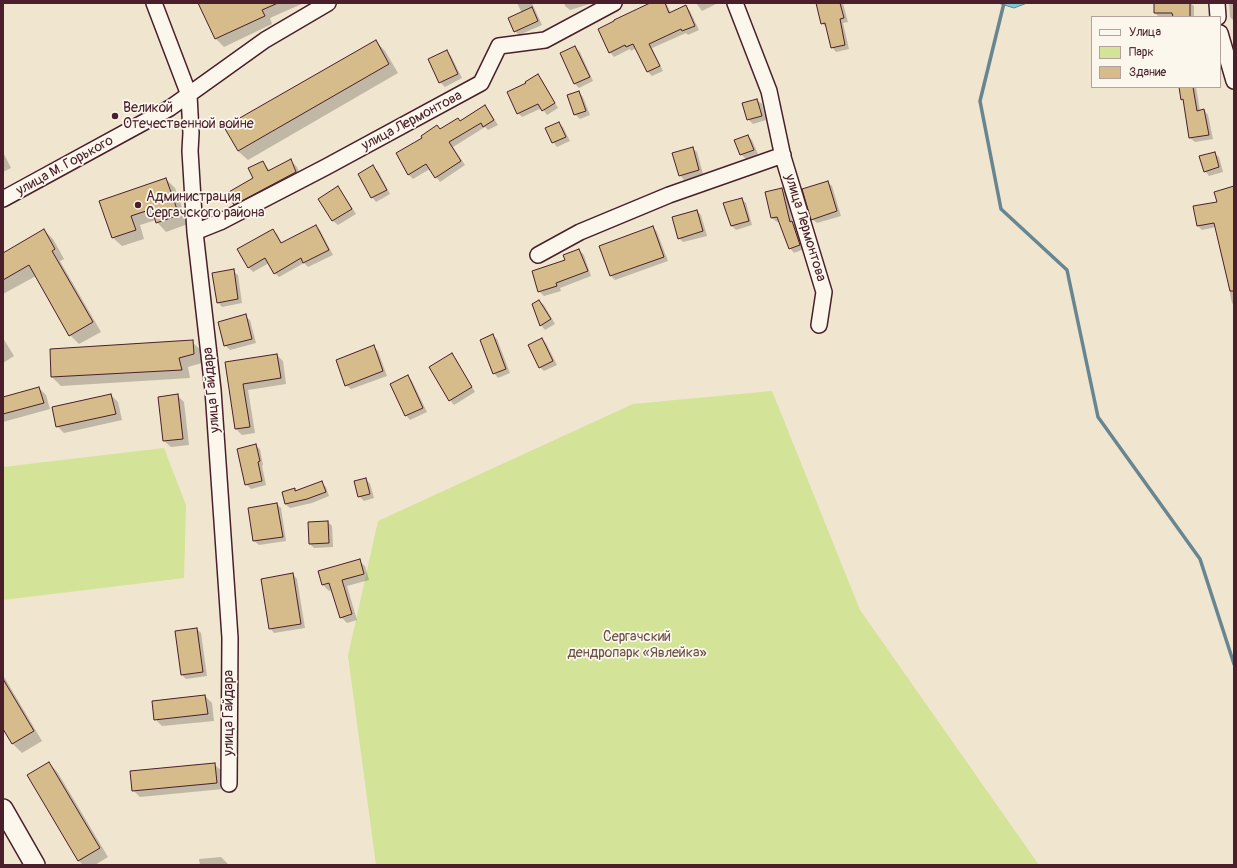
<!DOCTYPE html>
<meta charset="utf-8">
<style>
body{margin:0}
#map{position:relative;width:1237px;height:868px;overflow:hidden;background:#f0e5cf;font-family:Pangolin,sans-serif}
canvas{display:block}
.frame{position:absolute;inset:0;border:4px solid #4a1f2b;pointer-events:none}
.legend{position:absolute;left:1091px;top:16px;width:130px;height:72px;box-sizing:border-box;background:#fbf7ec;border:1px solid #b4a19f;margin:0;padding:5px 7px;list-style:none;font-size:12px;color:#4a1f2b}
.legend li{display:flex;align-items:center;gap:8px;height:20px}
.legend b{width:20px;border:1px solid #b4a19f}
</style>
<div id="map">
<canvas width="1237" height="868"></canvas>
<div class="frame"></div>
<ul class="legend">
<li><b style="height:5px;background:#fbf7ec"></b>Улица</li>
<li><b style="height:11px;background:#d3e397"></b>Парк</li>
<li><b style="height:11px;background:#d6bb8b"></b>Здание</li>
</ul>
</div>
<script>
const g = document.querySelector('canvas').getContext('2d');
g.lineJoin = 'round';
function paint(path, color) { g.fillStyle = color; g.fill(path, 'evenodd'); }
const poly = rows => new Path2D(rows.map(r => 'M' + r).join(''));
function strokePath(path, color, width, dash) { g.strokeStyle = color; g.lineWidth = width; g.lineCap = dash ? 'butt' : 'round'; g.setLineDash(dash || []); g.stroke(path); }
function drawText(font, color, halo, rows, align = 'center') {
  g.font = font + ' Pangolin,sans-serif'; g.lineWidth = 3.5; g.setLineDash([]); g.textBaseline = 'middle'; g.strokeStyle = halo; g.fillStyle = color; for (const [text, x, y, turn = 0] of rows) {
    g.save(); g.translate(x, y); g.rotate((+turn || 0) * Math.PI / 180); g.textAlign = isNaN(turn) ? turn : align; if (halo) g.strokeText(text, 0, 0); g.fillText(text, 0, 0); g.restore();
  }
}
paint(poly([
 [772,391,860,610,1039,865,376,865,348,656,378,521,633,404],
 [164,448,186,505,184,578,3,600,3,467]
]), '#d3e397');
const water = poly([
 [998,3,1027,3,1014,8,998,3]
]);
paint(water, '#7bcbd5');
strokePath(water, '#678691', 1);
paint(poly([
 [199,3,304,3,270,18,272,24,224,47,216,39],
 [517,3,532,3,542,25,519,35,515,31,522,13],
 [564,3,593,3,570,10,565,6],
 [652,3,666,3,671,13,686,6,690,11,699,30,688,35,686,33,652,48,663,71,652,76,648,72,636,48,631,51,630,49,614,57,610,52],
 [696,3,718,3,702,11],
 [817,3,843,3,848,22,843,23,849,49,836,52,832,47,827,28,822,23],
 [1155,3,1190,3,1194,6,1194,17,1159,17,1155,13],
 [1229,3,1234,3,1234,21,1230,17],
 [376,41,385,51,398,73,248,160,238,151],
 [575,47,580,52,593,81,579,88,575,84,561,54],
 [447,51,451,56,462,78,445,87,440,82],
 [538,76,542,80,558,108,547,115,542,108,522,117,518,113,527,83],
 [1181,87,1196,87,1200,111,1204,110,1208,115,1213,139,1195,142,1190,138],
 [579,92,583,97,590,115,580,119,575,114],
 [757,100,762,104,766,120,753,124,748,119],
 [485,107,489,111,498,125,488,130,485,127,453,147,465,165,440,182,430,169,413,179,408,174,437,126,441,130,460,121],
 [559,123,563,127,570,141,557,147,553,142],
 [748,136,752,140,758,154,746,159,741,154],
 [692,148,697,152,703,174,684,180,680,175],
 [3,152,11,168,3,172],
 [1214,153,1219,157,1223,172,1209,176,1205,171],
 [291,161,297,167,302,179,241,210,235,204,254,178,263,162,270,171],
 [373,167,378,171,390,194,376,202,372,197],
 [166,179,175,188,188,224,166,232,157,222,156,220,140,225,144,239,122,246,112,237,100,202],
 [827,182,832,186,841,216,817,223,812,219],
 [337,188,342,192,356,214,338,225,333,221,319,199],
 [1234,188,1234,305,1232,303,1228,284,1230,283,1216,227,1202,230,1197,225,1218,202],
 [782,189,786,194,793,224,796,227,804,249,794,253,790,248,780,221,777,222,772,218,767,193],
 [741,199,746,203,752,225,736,230,732,226,725,204],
 [697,211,701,215,707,236,683,242,679,238],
 [316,226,320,230,333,255,308,267,304,263,279,277,275,273,269,263,253,272,249,268,239,250,272,230,277,234,282,243],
 [653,227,657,232,668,261,615,280,611,276,600,246],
 [44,230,53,239,64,259,60,261,101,332,79,344,70,335,36,276,3,294,3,254],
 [579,250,584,255,591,276,560,288,561,291,544,296,539,291],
 [233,271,238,275,242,303,222,307,218,302],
 [539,301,544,305,555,324,545,330,541,325],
 [245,316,250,320,256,343,230,350,225,345],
 [492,335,497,339,510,373,498,378,494,373],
 [3,338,14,356,3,363],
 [542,339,546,343,557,365,544,371,540,367],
 [192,342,202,351,202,363,188,367,190,378,61,386,52,377,51,350],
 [373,346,378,351,387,376,351,389,346,385],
 [277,355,283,361,286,384,248,390,255,433,242,435,236,429,226,363],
 [452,355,456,359,475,392,454,405,450,400],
 [408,376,412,381,427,412,410,420,406,415],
 [39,388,46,395,50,409,3,422,3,398],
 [111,395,118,402,122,420,64,433,57,426],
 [177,395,184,402,189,445,171,447,164,441],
 [255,445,260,449,263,465,262,466,266,485,251,489,246,484],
 [366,479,370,484,374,498,364,501,359,496],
 [321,482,326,487,329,496,312,503,290,508,285,504,294,490,296,492],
 [277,504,281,508,286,541,259,545,254,541],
 [328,522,332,526,333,547,314,548,310,544],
 [359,561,365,566,369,580,347,586,357,620,347,623,341,617,332,590,329,591,323,585,320,572],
 [293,574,297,579,305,628,274,633,270,628],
 [197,629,201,633,207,676,186,679,182,675],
 [3,675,42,741,22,753,13,744,3,727],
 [205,696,212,703,214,721,162,726,155,719],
 [49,763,58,773,108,857,95,865,83,865,78,860],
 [215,765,222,771,223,789,140,797,133,790],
 [221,857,229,865,200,865,199,859]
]), '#0003');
strokePath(poly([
 [1004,3,980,101,1001,209,1067,270,1098,417,1200,559,1234,664]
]), '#678691', 3.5);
const building = poly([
 [198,3,278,3,262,10,265,16,215,39,198,3],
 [650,3,665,3,669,13,686,5,695,26,682,31,681,29,649,44,660,66,647,72,633,44,626,47,625,45,609,53,598,29,614,21,614,20,650,3],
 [816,3,840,3,844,18,840,19,845,45,831,48,825,23,821,24,816,3],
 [1154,3,1190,3,1190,17,1173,17,1172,13,1154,13,1154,3],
 [532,7,538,21,514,32,508,18,532,7],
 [376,40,389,64,238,151,224,127,376,40],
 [575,46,590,77,574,84,560,53,575,46],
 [447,50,458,74,439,83,428,59,447,50],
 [538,74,555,103,542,111,538,104,517,114,507,92,526,83,525,82,538,74],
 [1179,87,1193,87,1197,111,1204,109,1209,135,1189,138,1183,99,1181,100,1179,87],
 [579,91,586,111,574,115,567,95,579,91],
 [757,99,762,116,747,120,742,103,757,99],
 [485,105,494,120,483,127,481,123,449,142,461,161,435,178,426,164,408,175,396,153,422,138,421,136,437,125,440,129,458,118,460,121,485,105],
 [559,122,566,137,552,143,545,128,559,122],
 [748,135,754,150,740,155,734,140,748,135],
 [693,147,699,170,679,176,672,153,693,147],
 [1215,152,1219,167,1204,172,1199,156,1215,152],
 [291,159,296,172,234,205,227,193,253,178,248,168,263,161,268,171,291,159],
 [373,165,387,190,371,198,358,174,373,165],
 [166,178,179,215,156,223,152,209,131,216,136,230,112,238,99,201,166,178],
 [828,181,837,211,811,220,802,189,828,181],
 [338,186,352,209,332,221,318,199,338,186],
 [1234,186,1234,291,1230,291,1214,223,1197,226,1193,206,1217,202,1214,192,1234,186],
 [782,188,790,222,792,221,800,245,789,249,777,217,771,218,765,192,782,188],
 [742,198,749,221,731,226,723,203,742,198],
 [697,210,703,231,678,239,672,217,697,210],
 [316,225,329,250,303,263,301,258,274,274,265,258,248,268,237,249,273,229,281,243,316,225],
 [653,226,664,257,610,276,599,246,653,226],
 [44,229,55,249,52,251,93,322,69,336,29,265,3,280,3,253,44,229],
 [579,249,588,271,556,283,557,286,538,292,532,271,565,260,563,255,579,249],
 [234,269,238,299,217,303,212,273,234,269],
 [539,300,551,319,540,326,532,304,539,300],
 [246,314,252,339,224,346,218,322,246,314],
 [493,334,506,369,493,374,480,340,493,334],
 [542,338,553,361,539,368,528,345,542,338],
 [193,340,194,354,179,358,182,370,51,377,50,349,193,340],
 [374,345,383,371,345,386,336,360,374,345],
 [452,353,472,387,449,401,429,367,452,353],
 [277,354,281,378,243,384,250,427,235,429,225,362,277,354],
 [408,375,423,408,405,416,390,384,408,375],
 [39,387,44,403,3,414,3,397,39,387],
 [111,394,116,414,56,427,52,407,111,394],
 [178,394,183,439,163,441,158,397,178,394],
 [256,444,260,461,258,462,262,481,245,485,237,449,256,444],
 [366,478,370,494,358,497,354,481,366,478],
 [322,481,326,492,307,499,285,504,282,492,295,488,295,491,322,481],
 [277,503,283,537,253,541,248,508,277,503],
 [328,521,329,543,309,544,308,522,328,521],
 [360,559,364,574,342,580,352,614,340,618,329,583,322,585,318,571,360,559],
 [293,573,301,624,269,629,261,579,293,573],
 [197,628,203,672,181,675,175,631,197,628],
 [3,679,34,731,12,744,3,729,3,679],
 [205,695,208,714,154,720,152,701,205,695],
 [49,762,100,848,78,861,27,775,49,762],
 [215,763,217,783,132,791,130,771,215,763]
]);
paint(building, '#d6bb8b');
strokePath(building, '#4a1f2b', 1);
const minor = poly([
 [154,3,189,95,191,133,190,151,195,232,213,390,230,638,229,784],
 [735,3,769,91,783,157,824,292,819,325],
 [1217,3,1218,17],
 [1220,33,1234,81],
 [3,199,170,108,265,40,328,3],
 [195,232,220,222,326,167,481,83,499,46,545,40,614,3],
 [538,255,580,232,669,195,783,155]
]);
const major = poly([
 [3,809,35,865]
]);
strokePath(minor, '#4a1f2b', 18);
strokePath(major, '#4a1f2b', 22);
strokePath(minor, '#fbf7ec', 15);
strokePath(major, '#fbf7ec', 19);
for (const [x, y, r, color] of [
 [115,116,4,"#4a1f2b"],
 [138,205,4,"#4a1f2b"]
]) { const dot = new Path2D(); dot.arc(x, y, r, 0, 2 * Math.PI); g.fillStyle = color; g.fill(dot); strokePath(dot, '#fbf7ec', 1.5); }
drawText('14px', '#4a1f2b', '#fbf7ec', [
 ["Великой",123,108],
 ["Отечественной войне",123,124],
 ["Администрация",146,197],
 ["Сергачского района",146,213]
], 'left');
drawText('14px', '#4a1f2b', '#fbf7ec', [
 ["улица Лермонтова",412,121,-28],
 ["улица М. Горького",65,166,-29],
 ["улица Лермонтова",805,228,73],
 ["улица Гайдара",212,390,-95],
 ["улица Гайдара",229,713,-90]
]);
drawText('14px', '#6c5046', '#fbf7ec', [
 ["Сергачский",637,637],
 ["дендропарк «Явлейка»",637,653]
]);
</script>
